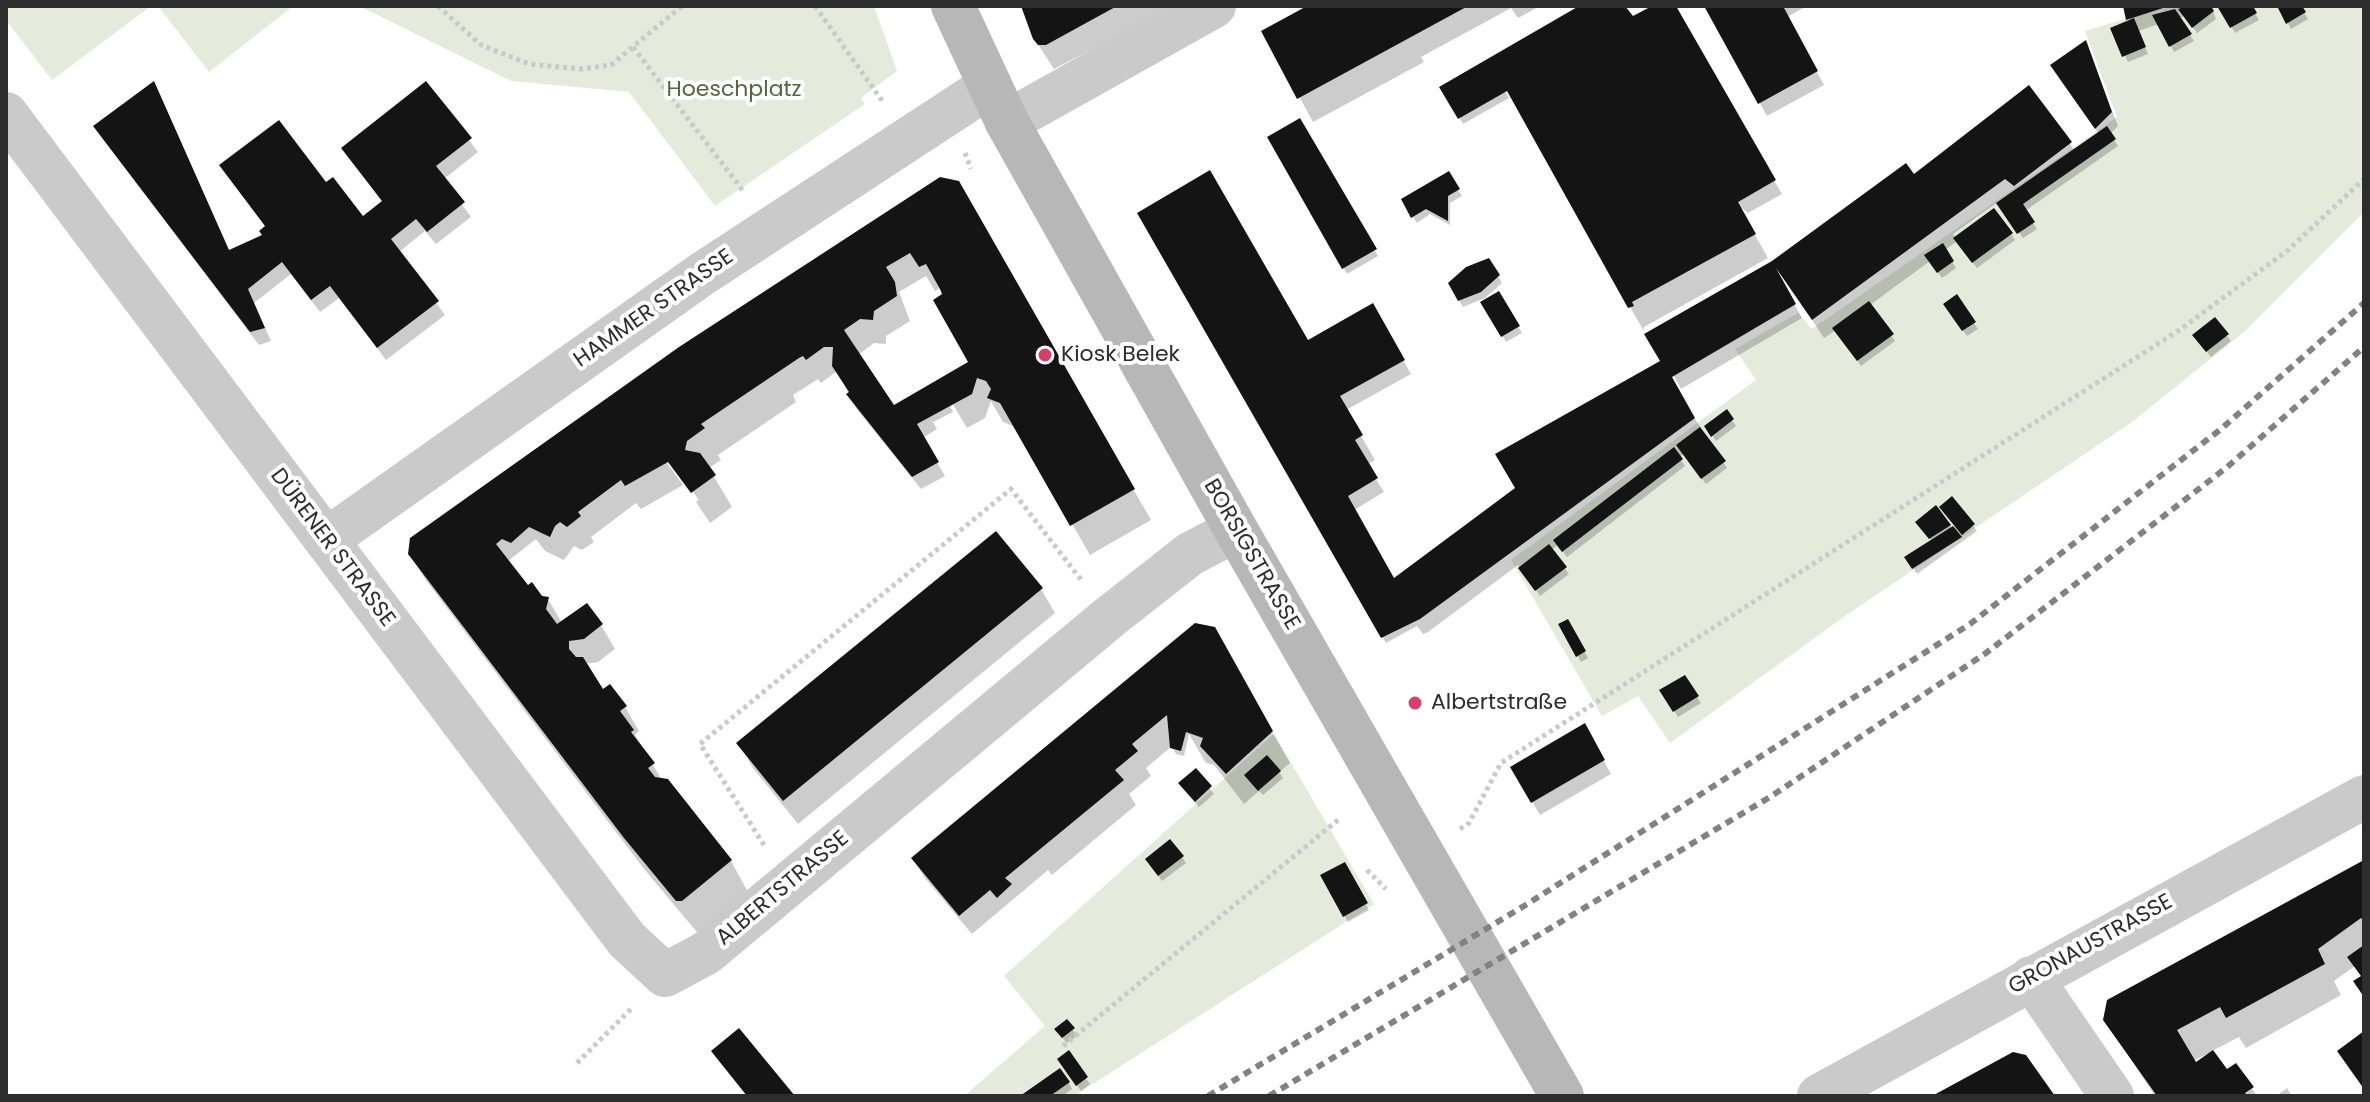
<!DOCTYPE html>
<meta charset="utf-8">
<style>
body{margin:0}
#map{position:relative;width:2370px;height:1102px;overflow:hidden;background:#fff;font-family:Poppins,sans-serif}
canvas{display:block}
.frame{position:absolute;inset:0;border:8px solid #2d2d2d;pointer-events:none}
</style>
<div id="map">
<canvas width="2370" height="1102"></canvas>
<div class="frame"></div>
</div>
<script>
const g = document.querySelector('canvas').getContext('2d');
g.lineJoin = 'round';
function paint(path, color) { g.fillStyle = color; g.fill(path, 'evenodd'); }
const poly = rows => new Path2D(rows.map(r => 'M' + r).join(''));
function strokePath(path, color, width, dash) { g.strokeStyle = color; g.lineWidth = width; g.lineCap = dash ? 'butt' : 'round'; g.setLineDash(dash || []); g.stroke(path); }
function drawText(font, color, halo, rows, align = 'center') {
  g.font = font + ' Poppins,sans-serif'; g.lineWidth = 8; g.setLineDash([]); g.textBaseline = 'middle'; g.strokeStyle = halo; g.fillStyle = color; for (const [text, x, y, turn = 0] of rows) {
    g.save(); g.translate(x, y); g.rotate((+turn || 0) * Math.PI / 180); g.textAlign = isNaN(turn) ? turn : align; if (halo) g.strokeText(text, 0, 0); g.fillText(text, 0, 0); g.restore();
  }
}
paint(poly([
 [6,6,151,6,52,80,6,20],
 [158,6,293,6,209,72],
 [359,6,874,6,897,71,861,98,865,104,715,206,629,92,511,81],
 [2168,6,2364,6,2364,212,2244,332,2132,422,1845,616,1670,743,1638,696,1602,716,1511,560,1756,380,1735,349,1798,313,1812,329,2117,117,2085,31],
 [1274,734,1374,904,1074,1096,964,1096,1045,1026,1004,976]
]), '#e6eadc');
paint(poly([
 [1024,6,1176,6,1054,69,1034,38],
 [1311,6,1540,6,1518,18,1511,8,1421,57,1424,62,1313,122,1264,32],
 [1583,6,1624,6,1633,21,1658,6,1673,6,1782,194,1748,213,1738,205,1768,258,1644,327,1644,331,1630,307],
 [1706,6,1807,6,1787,17,1824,85,1767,116],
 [2125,6,2211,6,2216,19,2197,33,2185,16,2179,18,2194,41,2174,52,2159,24,2138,31,2148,54,2128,62,2113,29,2130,22],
 [2220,6,2251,6,2259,20,2235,33],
 [2279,6,2300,6,2308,19,2291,29],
 [2086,43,2118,126,2110,134,2118,146,2025,211,2037,229,2023,238,1998,202,1953,234,1956,238,2011,234,2015,240,1977,268,1957,241,1945,250,1956,268,1942,278,1930,261,1870,305,1895,341,1861,366,1836,330,1824,338,1778,268,1775,270,1802,318,1681,389,1674,376,1669,379,1727,468,1706,484,1684,454,1679,457,1685,466,1567,557,1558,545,1551,550,1569,574,1540,596,1518,565,1428,632,1423,634,1417,626,1386,643,1291,479,1331,384,1372,306,1411,374,1346,410,1375,460,1367,465,1384,492,1354,510,1394,581,1517,488,1770,265,1914,177,2070,143,2074,151,2099,134,2060,79],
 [1487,62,1509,98,1463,124,1442,87],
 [426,84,478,152,444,179,471,217,436,244,425,231,399,252,445,315,386,360,339,298,320,312,291,274,254,303,271,341,259,345,103,139,230,252,264,236,266,227,221,166,326,184,363,219,383,203,343,148],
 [1299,121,1378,256,1347,274,1269,138],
 [1448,174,1462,196,1450,203,1450,225,1430,214,1417,223,1403,200],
 [957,183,1151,520,1090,555,1026,444,1013,426,1003,422,991,401,985,418,967,428,952,403,949,404,953,412,933,422,937,429,923,438,945,476,921,489,856,408,837,371,821,383,818,379,793,395,796,402,718,455,721,460,709,468,732,507,710,523,696,502,699,500,640,419,635,419,683,485,641,509,636,503,591,537,594,542,582,550,574,546,564,560,545,551,536,539,508,561,527,588,548,599,562,623,586,606,601,625,615,649,598,662,585,664,603,692,610,686,625,707,639,731,635,735,662,780,731,861,748,892,700,932,696,931,644,869,425,579,410,554],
 [926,276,935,291,941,287,971,363,894,407,858,355,874,343,886,344,886,336,910,321,899,292],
 [1488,260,1502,283,1485,298,1463,307,1450,284],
 [1499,294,1522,333,1506,342,1483,303],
 [1949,310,1974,323,1978,329,1967,336],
 [2215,320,2231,341,2211,357,2198,341],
 [1726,412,1736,426,1716,441,1707,427],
 [1952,498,1977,531,1917,574,1906,557,1932,541,1918,522],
 [1941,506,1957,525,1952,529,1939,508],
 [1041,589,1055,613,798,824,753,768,739,744],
 [1567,621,1588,658,1581,662,1560,625],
 [1213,629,1290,763,1279,772,1283,778,1263,795,1259,791,1244,804,1214,765,1206,763,1189,734,1184,756,1176,754,1172,746,1146,768,1151,776,1129,794,1136,805,1052,875,1048,870,972,934,924,877,913,858],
 [1684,677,1701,703,1678,717,1662,691],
 [1584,726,1611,774,1540,815,1513,768],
 [1196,771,1214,794,1199,807,1184,789],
 [1182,857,1186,863,1162,881,1151,865],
 [2364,862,2364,996,2362,978,2355,966,2334,981,2341,995,2246,1048,2239,1037,2212,1051,2227,1072,2236,1065,2257,1096,2155,1096,2105,1020],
 [2207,1054,2208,1056,2195,1065,2193,1061],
 [1344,865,1369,910,1348,922,1323,876],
 [1067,1021,1077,1036,1067,1043,1060,1035],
 [1068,1053,1090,1084,1081,1091,1064,1066],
 [1069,1083,1072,1089,1062,1096,1023,1096],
 [2287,1088,2292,1096,2276,1096]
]), '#0003');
paint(poly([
 [1021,6,1117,6,1046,45,1038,45,1033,39],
 [1307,6,1468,6,1297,99,1261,31],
 [1579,6,1625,6,1633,16,1652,6,1676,6,1776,180,1738,202,1756,234,1632,302,1634,306,1628,308,1507,91,1458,119,1439,87],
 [1704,6,1783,6,1818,71,1758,104],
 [2123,6,2166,6,2166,7,2126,20],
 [2187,6,2211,6,2214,11,2192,28,2178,9],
 [2217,6,2253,6,2257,13,2230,28],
 [2277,6,2302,6,2306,12,2286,24],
 [2175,9,2192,34,2169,47,2152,15],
 [2134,18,2146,47,2122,57,2110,28],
 [2086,40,2112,112,2095,129,2050,65],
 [154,81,229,250,262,235,259,231,265,226,219,165,279,120,326,182,333,177,363,216,382,201,341,148,426,81,472,138,436,166,465,202,427,232,416,219,391,239,439,301,377,348,330,286,311,300,282,262,248,289,265,328,250,332,93,126],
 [2029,85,2072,142,2014,186,2005,179,1812,320,1776,268,1796,304,1672,377,1695,418,1420,619,1381,638,1137,213,1210,170,1308,340,1373,303,1405,360,1340,396,1363,435,1355,440,1378,478,1348,496,1394,578,1515,488,1495,454,1660,361,1644,334,1772,261,1906,163,1914,174],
 [1300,118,1377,249,1342,269,1267,137],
 [2107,126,2116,139,2023,204,2035,222,2017,234,1996,203],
 [1449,171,1460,189,1448,196,1448,221,1426,209,1411,218,1401,199],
 [940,177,959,181,1135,489,1070,526,1000,403,987,398,991,389,986,381,977,378,972,394,917,424,939,462,912,477,846,394,849,392,832,366,833,347,824,347,806,360,803,356,799,358,701,424,705,428,687,441,685,450,700,453,716,475,691,493,668,462,625,486,621,480,578,512,581,516,567,527,560,522,555,526,550,537,529,527,511,543,502,539,496,544,528,585,532,582,542,596,549,597,546,609,557,624,587,603,603,624,584,639,569,641,569,649,576,657,583,657,603,689,610,684,627,706,620,711,634,730,631,732,655,763,648,768,655,777,668,779,732,860,682,901,676,901,624,838,408,554,410,538,679,347],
 [910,253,919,267,926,264,940,289,942,294,933,300,968,362,894,405,844,330,860,319,873,320,874,311,897,296,895,282,886,267],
 [1994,208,2013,233,1972,263,1953,238],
 [1943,243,1954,261,1937,273,1924,255],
 [1489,258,1500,275,1481,292,1458,301,1448,283,1466,267],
 [1499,291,1520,326,1501,337,1480,302],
 [1957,294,1976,322,1962,331,1943,304],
 [1869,301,1894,334,1857,361,1832,328],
 [2215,317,2229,334,2206,352,2192,335],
 [1727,409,1734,419,1711,437,1704,426],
 [1700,427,1726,461,1701,479,1676,445],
 [1674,447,1683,459,1562,552,1553,540],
 [1952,496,1975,524,1962,535,1939,507],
 [1936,505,1951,525,1929,539,1915,522],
 [1953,526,1962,537,1912,569,1904,557],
 [996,531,1043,588,783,801,736,743],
 [1549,544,1567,567,1535,591,1518,568],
 [1568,619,1586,651,1576,657,1558,624],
 [1195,623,1215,627,1273,731,1226,774,1200,746,1203,738,1186,732,1181,751,1170,748,1167,715,1132,744,1138,751,1115,770,1124,780,1005,878,1012,884,997,898,990,890,959,916,911,858],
 [1685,675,1699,696,1673,712,1659,690],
 [1585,723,1605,760,1531,803,1510,767],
 [1267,755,1281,771,1258,791,1244,775],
 [1196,768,1212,786,1195,802,1178,783],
 [1170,839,1184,856,1158,876,1145,859],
 [2364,860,2364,921,2361,918,2318,949,2325,964,2226,1018,2220,1007,2177,1030,2196,1062,2213,1050,2227,1069,2236,1063,2254,1087,2245,1093,2247,1096,2157,1096,2103,1020,2107,1000],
 [1345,862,1368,903,1343,917,1320,875],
 [2364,945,2364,997,2353,981,2361,976,2347,957],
 [1067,1019,1075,1028,1062,1038,1054,1029],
 [739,1028,795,1096,747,1096,711,1051],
 [2364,1031,2364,1089,2337,1051],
 [1069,1050,1088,1077,1076,1086,1057,1059],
 [2013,1052,2026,1055,2055,1096,1932,1096],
 [1060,1068,1070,1082,1050,1096,1020,1096]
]), '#141414');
strokePath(poly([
 [438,6,481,45,529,64,581,69,611,65,682,6],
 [815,6,883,102],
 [633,47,744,192],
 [965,153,971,169],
 [1460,829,1469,823,1501,763,2178,331,2287,251,2364,179],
 [764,845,700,744,1011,489,1082,581],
 [1367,870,1386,889],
 [1063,1046,1338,820],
 [577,1063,633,1007]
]), '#cacaca', 5, [4, 4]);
strokePath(poly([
 [6,114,627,940,665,975,706,953,1111,616,1190,554,1236,530],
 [1007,122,1214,6],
 [326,540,702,274,988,87],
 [2031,978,2112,1096],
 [1819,1096,2364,797]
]), '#cacaca', 44);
strokePath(poly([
 [953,6,1007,122,1236,530,1562,1096]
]), '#b7b7b7', 44);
strokePath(poly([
 [1208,1096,1524,906,1970,624,2221,429,2364,303],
 [1269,1096,1770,797,1986,653,2226,468,2364,347]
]), '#828282', 6, [8, 6]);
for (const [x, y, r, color] of [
 [1045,355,8,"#d53f69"],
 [1415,703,8,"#d53f69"]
]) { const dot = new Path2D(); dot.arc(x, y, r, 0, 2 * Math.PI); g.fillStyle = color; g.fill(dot); strokePath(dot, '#fff', 3); }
drawText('22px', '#58653f', '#fff', [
 ["Hoeschplatz",734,90]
]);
drawText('22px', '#2d2d2d', '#fff', [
 ["HAMMER STRASSE",654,309,-35],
 ["DÜRENER STRASSE",332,548,53],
 ["BORSIGSTRASSE",1251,555,60],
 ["ALBERTSTRASSE",783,889,-40],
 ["GRONAUSTRASSE",2091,945,-29]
]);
drawText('22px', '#2d2d2d', '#fff', [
 ["Kiosk Belek",1061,355],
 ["Albertstraße",1431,703]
], 'left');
</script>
